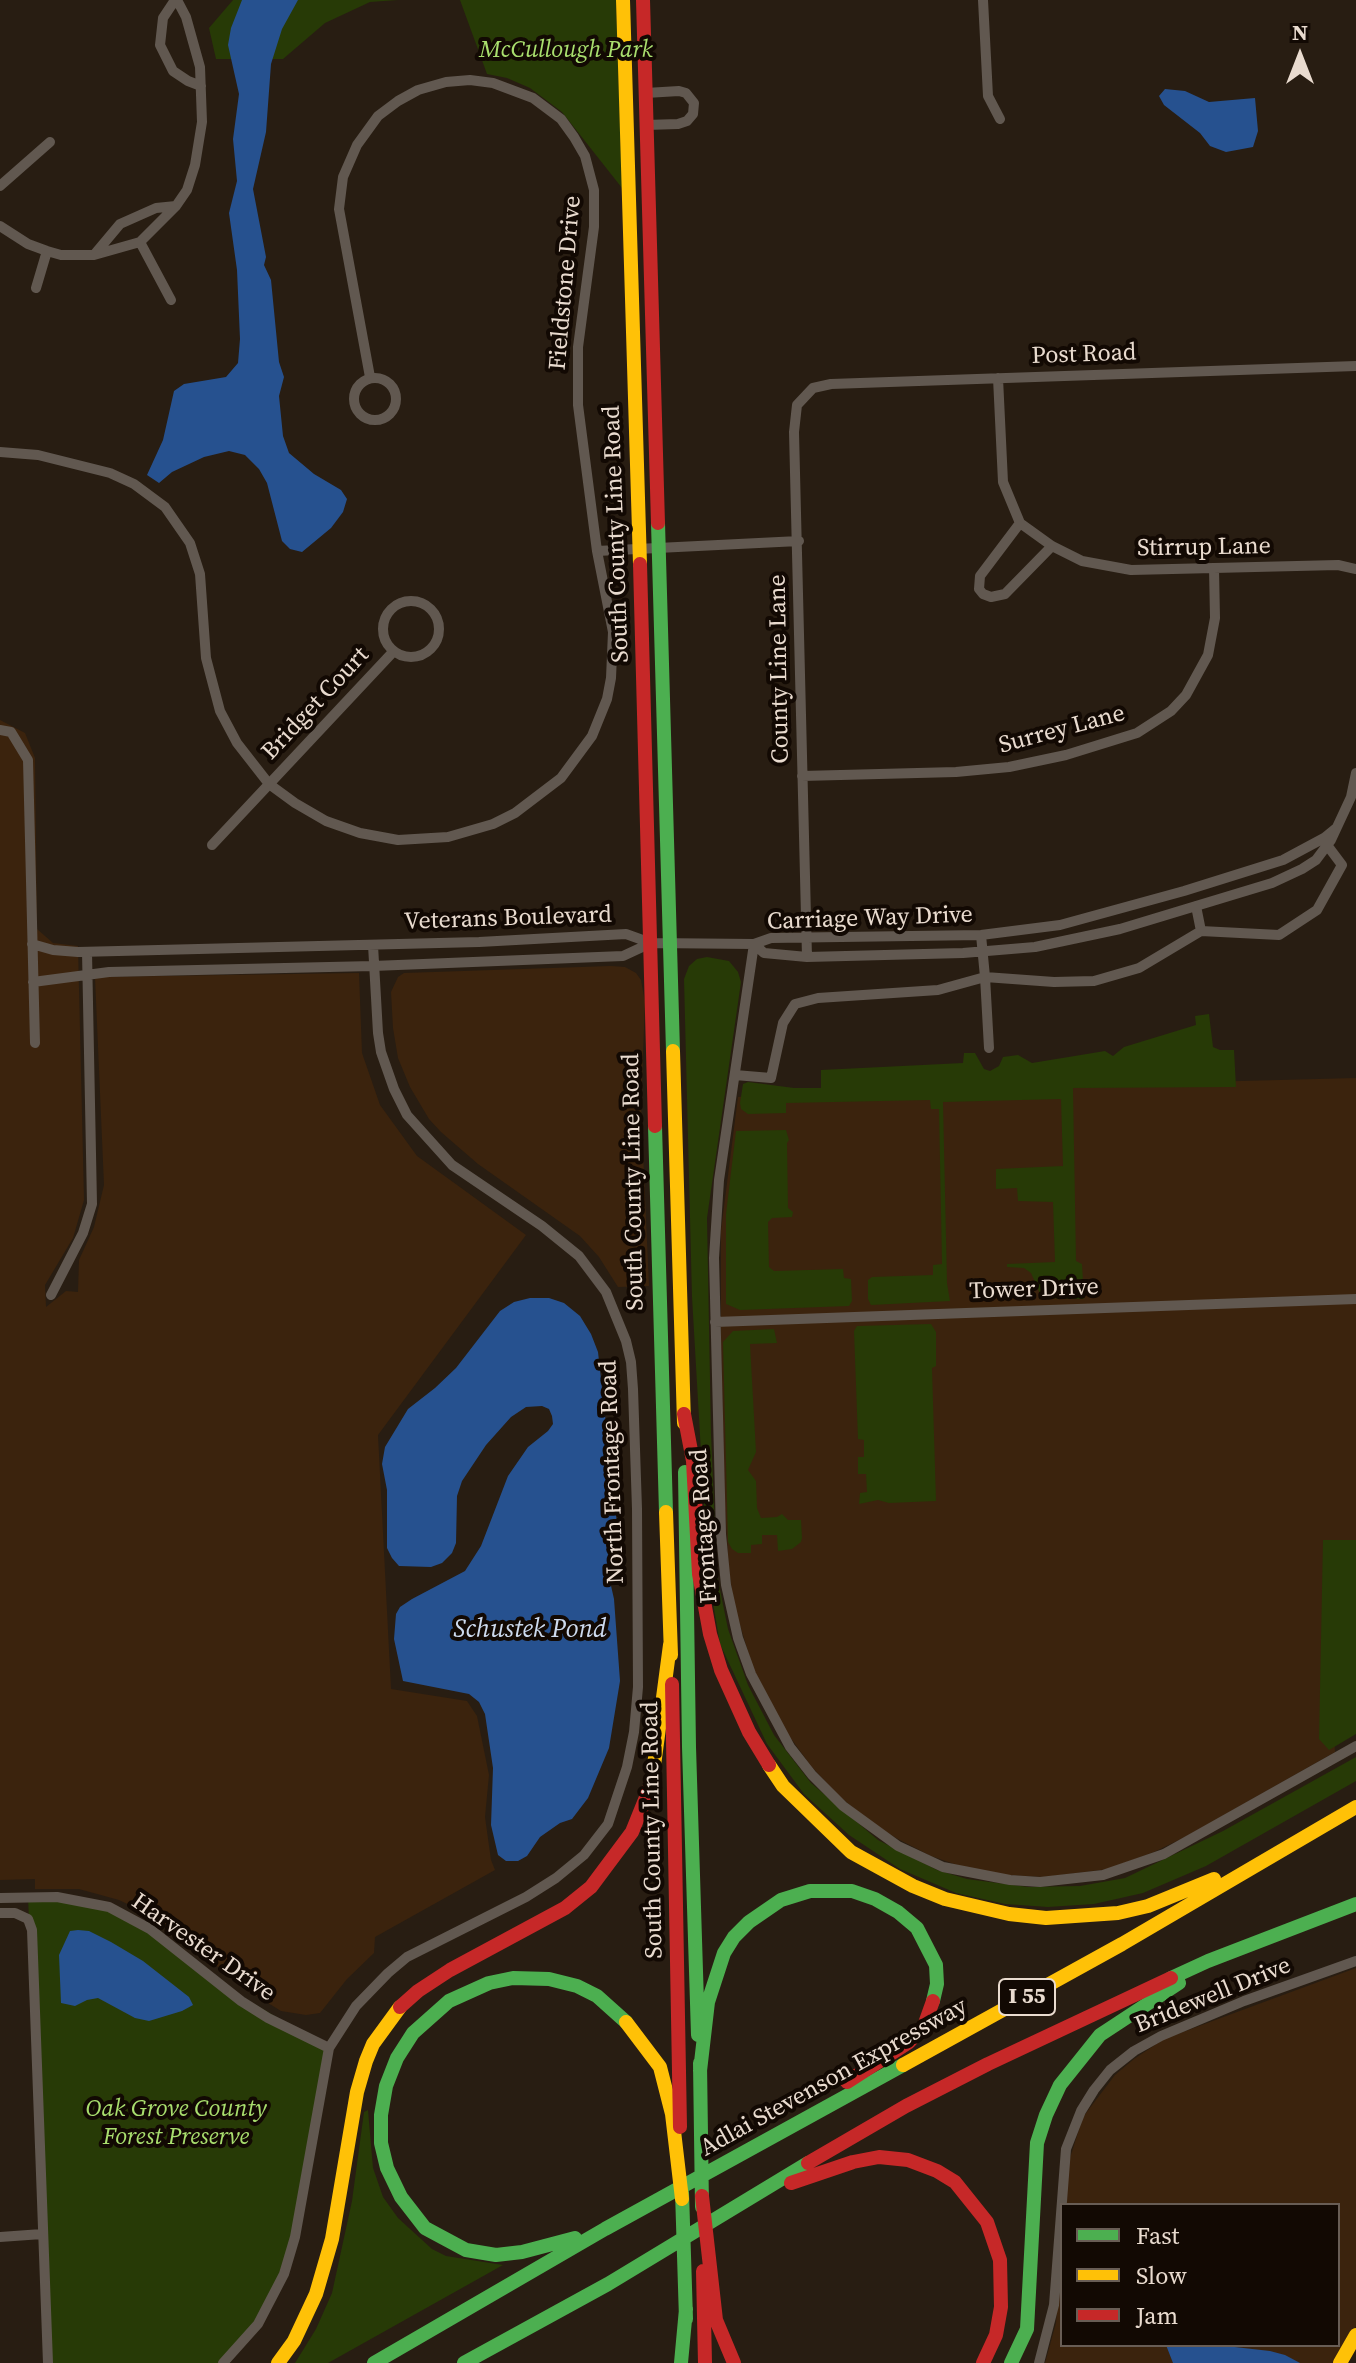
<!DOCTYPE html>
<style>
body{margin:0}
#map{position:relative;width:1356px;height:2363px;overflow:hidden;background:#281d12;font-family:"Source Serif 4",serif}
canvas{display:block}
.legend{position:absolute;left:1060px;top:2203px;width:280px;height:144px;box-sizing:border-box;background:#120903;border:2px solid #685d55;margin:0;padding:10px 14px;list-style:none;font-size:24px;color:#e9dbcf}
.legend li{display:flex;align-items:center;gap:16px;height:40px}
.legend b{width:40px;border:2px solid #685d55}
.north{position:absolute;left:1260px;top:16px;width:80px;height:80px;-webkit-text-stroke:6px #120903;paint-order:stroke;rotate:0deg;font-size:22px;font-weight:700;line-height:32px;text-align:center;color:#e9dbcf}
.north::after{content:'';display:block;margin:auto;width:28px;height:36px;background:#e9dbcf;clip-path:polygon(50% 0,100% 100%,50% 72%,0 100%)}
</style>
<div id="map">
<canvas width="1356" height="2363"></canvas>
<ul class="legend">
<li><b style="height:10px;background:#4caf50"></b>Fast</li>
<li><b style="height:10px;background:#ffc107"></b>Slow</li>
<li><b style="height:10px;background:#c62828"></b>Jam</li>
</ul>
<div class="north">N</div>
</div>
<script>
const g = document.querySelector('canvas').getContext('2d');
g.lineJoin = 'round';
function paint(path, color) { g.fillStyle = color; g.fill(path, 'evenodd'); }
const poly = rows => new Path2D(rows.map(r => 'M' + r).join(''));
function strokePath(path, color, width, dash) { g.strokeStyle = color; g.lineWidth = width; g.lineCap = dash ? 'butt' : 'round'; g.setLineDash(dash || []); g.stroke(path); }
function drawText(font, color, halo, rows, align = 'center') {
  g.font = font + ' "Source Serif 4",serif'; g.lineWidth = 8; g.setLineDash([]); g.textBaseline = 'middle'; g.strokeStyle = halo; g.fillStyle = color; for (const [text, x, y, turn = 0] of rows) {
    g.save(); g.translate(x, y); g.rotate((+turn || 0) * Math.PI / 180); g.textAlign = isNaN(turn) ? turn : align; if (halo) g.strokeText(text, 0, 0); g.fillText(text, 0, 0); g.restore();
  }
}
paint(poly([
 [0,720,25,733,35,758,37,929,53,943,78,946,84,1200,73,1238,45,1285,46,1307,66,1291,78,1292,79,1260,94,1227,104,1185,95,977,359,973,362,1053,380,1105,417,1156,526,1235,378,1435,391,1689,467,1701,477,1716,489,1775,485,1817,491,1860,495,1870,375,1937,374,1953,347,1979,320,2013,306,2015,281,2011,244,1988,159,1919,119,1900,79,1889,35,1889,35,1879,0,1880],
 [611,966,625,967,636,973,641,980,645,1002,641,1107,649,1286,618,1287,599,1257,580,1236,478,1164,441,1132,429,1119,410,1087,398,1058,393,1028,391,992,398,977,404,973],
 [1356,1078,1356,1543,1324,1544,1335,1752,1185,1837,1154,1852,1108,1869,1045,1877,1006,1875,963,1867,931,1856,896,1838,868,1820,838,1795,811,1766,787,1733,753,1668,734,1605,729,1570,725,1509,721,1347,721,1230,738,1097,783,1093],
 [1356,1968,1356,2326,1336,2363,1045,2363,1056,2323,1062,2250,1062,2345,1338,2345,1338,2205,1066,2205,1069,2161,1083,2117,1115,2075,1134,2059,1164,2039]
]), '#3b230d');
paint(poly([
 [233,0,398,0,370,2,325,23,283,59,216,59,209,28],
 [460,0,616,0,622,188,562,112,530,88,507,78,487,74],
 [707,957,729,961,738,972,741,982,707,1218,711,1434,717,1575,728,1629,748,1685,774,1735,811,1783,878,1840,937,1870,967,1879,1028,1887,1080,1886,1125,1878,1223,1831,1356,1757,1356,1781,1206,1866,1143,1893,1094,1904,1048,1907,1005,1904,956,1893,900,1869,849,1835,804,1794,767,1744,720,1644,708,1573,692,1297,684,979,689,966,697,959],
 [1209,1014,1213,1047,1220,1050,1234,1050,1236,1087,1073,1088,1076,1261,1082,1264,1084,1299,1042,1298,1031,1273,1024,1268,1007,1267,1007,1264,1055,1262,1053,1202,1018,1201,1017,1188,996,1189,996,1169,1063,1166,1061,1099,943,1102,947,1283,950,1301,871,1305,868,1299,868,1280,872,1277,933,1275,933,1265,942,1264,939,1109,931,1109,930,1100,786,1103,786,1113,748,1114,741,1109,740,1103,743,1084,748,1082,794,1088,821,1088,821,1070,963,1063,964,1053,975,1053,984,1069,990,1071,999,1066,1003,1057,1018,1055,1032,1063,1105,1051,1113,1056,1124,1047,1196,1025,1195,1016],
 [786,1130,789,1140,787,1143,788,1208,793,1212,792,1217,772,1218,768,1222,769,1267,774,1271,843,1269,844,1278,851,1279,852,1301,849,1306,740,1310,726,1304,726,1214,736,1131],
 [931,1324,936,1332,936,1366,932,1368,936,1501,889,1503,878,1500,859,1504,860,1493,867,1492,866,1474,858,1474,858,1457,864,1457,864,1440,858,1439,854,1331,857,1326],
 [774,1329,777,1343,750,1344,756,1452,748,1470,756,1481,757,1508,761,1518,777,1517,782,1514,788,1520,801,1520,802,1538,801,1542,792,1549,778,1551,777,1535,762,1535,762,1544,751,1545,751,1553,738,1553,732,1549,728,1542,723,1342,733,1331],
 [1323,1540,1356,1540,1356,1734,1329,1750,1319,1739],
 [28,1897,57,1897,123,1914,217,1982,329,2048,295,2237,258,2324,223,2363,48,2363],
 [368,2110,373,2168,383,2197,398,2218,432,2249,446,2256,503,2265,328,2363,295,2363,316,2329,332,2293,352,2201,364,2112]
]), '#273a06');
paint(poly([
 [242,0,298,0,282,29,271,64,266,132,253,189,266,257,264,265,271,280,279,362,284,377,279,396,283,436,289,453,314,474,341,490,347,499,343,512,331,528,302,552,290,549,282,541,267,483,259,469,245,455,229,451,204,457,172,472,159,483,147,475,163,440,174,391,184,384,226,377,238,363,240,339,237,270,229,213,237,181,233,139,239,94,228,45,231,28],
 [1165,89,1185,91,1209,102,1255,98,1258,131,1253,147,1226,152,1210,146,1200,133,1164,105,1159,96],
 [530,1298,549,1298,564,1303,580,1316,591,1334,598,1352,617,1524,616,1544,607,1568,614,1599,620,1681,609,1748,588,1798,572,1819,560,1823,540,1837,527,1856,518,1861,506,1861,498,1855,491,1825,493,1768,485,1714,479,1702,469,1694,403,1681,394,1639,396,1614,400,1607,412,1599,465,1571,481,1546,508,1476,528,1447,548,1431,553,1424,552,1416,549,1409,542,1406,526,1407,511,1417,486,1445,462,1481,457,1496,456,1543,452,1553,442,1563,431,1567,399,1566,392,1558,387,1548,387,1490,382,1464,385,1447,408,1409,435,1388,456,1368,500,1311,514,1302],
 [78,1930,89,1931,111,1942,143,1961,189,1997,193,2005,182,2011,149,2021,135,2018,98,1998,87,2000,75,2006,61,2003,59,1955,70,1931],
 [1166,2345,1217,2345,1270,2351,1285,2355,1300,2363,1173,2363]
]), '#26518f');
strokePath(poly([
 [175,0,163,18,160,45,173,71,188,81,201,86],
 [983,0,988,96,1000,119],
 [646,93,679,91,686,93,694,103,693,114,687,121,678,124,646,125],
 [0,186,50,142],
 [0,226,28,244,47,251,61,255,94,255,140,242,176,206,187,190,195,165,202,122,200,67,186,17,177,0],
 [140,242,171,300],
 [94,255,120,224,156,208,176,206],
 [36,288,47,251],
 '354 399a21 21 0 1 1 42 0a21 21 0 1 1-42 0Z',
 [998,378,1003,482,1020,523,1052,546,1082,561,1131,570,1338,565,1356,569],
 [0,452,38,455,110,473,134,484,165,507,190,543,200,574,206,658,220,711,237,743,269,784,295,803,326,821,360,833,398,840,448,837,493,824,515,813,561,778,592,736,607,699,611,678,613,632,597,551,578,405,578,347,594,227,594,190,585,156,574,137,561,119,533,98,493,83,470,80,446,82,418,90,398,101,378,116,357,145,343,177,339,209,370,377],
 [1020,523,980,576,979,589,983,594,991,597,1005,594,1052,546],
 [597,551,799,541],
 '383 629a28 28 0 1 1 56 0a28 28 0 1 1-56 0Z',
 [0,730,11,732,28,760,35,1043],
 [802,776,956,772,1009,767,1066,755,1137,733,1171,711,1186,695,1208,655,1215,618,1214,568],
 [212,845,393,652],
 [1201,931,1279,935,1317,910,1342,865,1327,845],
 [32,944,53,950,78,952,479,942,626,934,651,943,754,944,771,938,981,935,1060,925,1184,891,1283,860,1324,838,1335,829],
 [754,944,719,1180,714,1258,721,1534,726,1585,738,1638,751,1674,790,1747,812,1775,843,1806,898,1846,943,1867,1010,1880,1040,1882,1103,1875,1164,1854,1356,1746],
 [754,944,764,953,807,957,963,953,1035,947,1120,929,1272,883,1302,869,1316,860,1331,840,1351,797,1356,773],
 [807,957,794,432,797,405,813,388,831,384,1356,366],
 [33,982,109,972,373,966,623,956,651,943],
 [989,1048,985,977,1054,982,1094,981,1139,968,1201,931,1196,906],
 [735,1075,771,1078,783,1023,795,1004,818,998,938,990,985,977,981,935],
 [51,1295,83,1233,92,1204,87,952],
 [715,1322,1356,1299],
 [0,1898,57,1897,109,1907,150,1929,241,2001,268,2018,329,2048],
 [0,1913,15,1913,28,1919,32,1930,48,2363],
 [0,2237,42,2234],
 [223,2363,258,2324,284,2274,295,2237,329,2048,356,2006,388,1973,407,1957,526,1897,556,1878,584,1855,608,1824,627,1767,634,1732,638,1687,637,1509,633,1389,631,1362,626,1341,606,1292,579,1256,542,1226,452,1165,407,1115,394,1089,381,1052,378,1033,373,945],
 [1039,2363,1054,2305,1066,2149,1081,2111,1094,2090,1110,2070,1134,2051,1161,2036,1244,2001,1356,1961]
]), '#615850', 10);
strokePath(poly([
 [658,523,673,1051],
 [655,1126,666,1512],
 [685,1472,689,1747,698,2035],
 [1171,1978,1208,1961,1356,1904],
 [700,2063,702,2207],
 [700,2071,708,2002,724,1953,734,1937,749,1922,781,1900,810,1891,852,1891,875,1899,898,1912,917,1928,936,1965,937,1984,933,2001],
 [682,2192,686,2319],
 [575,2238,522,2252,496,2255,466,2250,425,2228,401,2197,387,2168,381,2143,381,2115,386,2086,397,2058,413,2033,449,2001,489,1983,513,1978,549,1979,577,1986,597,1996,626,2022],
 [374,2363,605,2229,903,2065],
 [464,2363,608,2284,808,2163],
 [681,2363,686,2309],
 [1011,2363,1027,2329,1037,2143,1046,2115,1060,2085,1100,2035,1179,1983]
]), '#4caf50', 14);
strokePath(poly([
 [623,0,640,564],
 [673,1051,684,1423],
 [666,1512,671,1655],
 [769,1765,783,1786,851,1852,913,1886,945,1899,1009,1914,1046,1918,1118,1913,1148,1906,1214,1879],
 [653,1773,670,1645],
 [626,2022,660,2067,672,2114,682,2199],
 [903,2065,1122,1944,1356,1807],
 [278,2363,294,2341,316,2294,332,2239,357,2092,366,2061,373,2044,400,2007],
 [1340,2363,1356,2335]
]), '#ffc107', 14);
strokePath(poly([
 [643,0,658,523],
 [640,564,655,1126],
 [684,1414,693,1461,699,1574,710,1634,721,1670,749,1732,769,1765],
 [672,1684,680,2127],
 [400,2007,418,1991,450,1970,565,1908,591,1887,632,1832,649,1790,653,1773],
 [847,2082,909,2042,924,2026,933,2001],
 [808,2163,906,2106,988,2064,1171,1978],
 [791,2183,853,2162,879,2157,908,2160,937,2171,955,2182,987,2222,1000,2260,1001,2307,996,2335,983,2363],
 [702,2196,716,2320,734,2363],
 [703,2271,705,2363]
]), '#c62828', 14);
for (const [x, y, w] of [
 [1027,1997,56]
]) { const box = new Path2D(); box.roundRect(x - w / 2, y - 18, w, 36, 6); g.fillStyle = '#120903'; g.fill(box); strokePath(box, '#e9dbcf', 2); }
drawText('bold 22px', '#e9dbcf', null, [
 ["I 55",1027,1997]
]);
drawText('italic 24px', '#a9df6e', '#120903', [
 ["McCullough Park",566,51],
 ["Oak Grove County",176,2110],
 ["Forest Preserve",176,2138]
]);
drawText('24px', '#e9dbcf', '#120903', [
 ["Fieldstone Drive",566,283,-85],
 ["Post Road",1084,355,-2],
 ["South County Line Road",617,534,-92],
 ["Stirrup Lane",1204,548,-1],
 ["County Line Lane",780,669,-91],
 ["Bridget Court",316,704,-47],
 ["Surrey Lane",1062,730,-15],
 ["Veterans Boulevard",508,919,-2],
 ["Carriage Way Drive",870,919,-2],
 ["South County Line Road",634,1182,-91],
 ["Tower Drive",1034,1290,-2],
 ["North Frontage Road",613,1472,-92],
 ["Frontage Road",705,1526,-94],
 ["South County Line Road",653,1830,-91],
 ["Harvester Drive",203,1948,35],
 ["Bridewell Drive",1213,1996,-22],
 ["Adlai Stevenson Expressway",834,2078,-29]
]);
drawText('italic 26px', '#cddaee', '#120903', [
 ["Schustek Pond",530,1630]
]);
</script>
